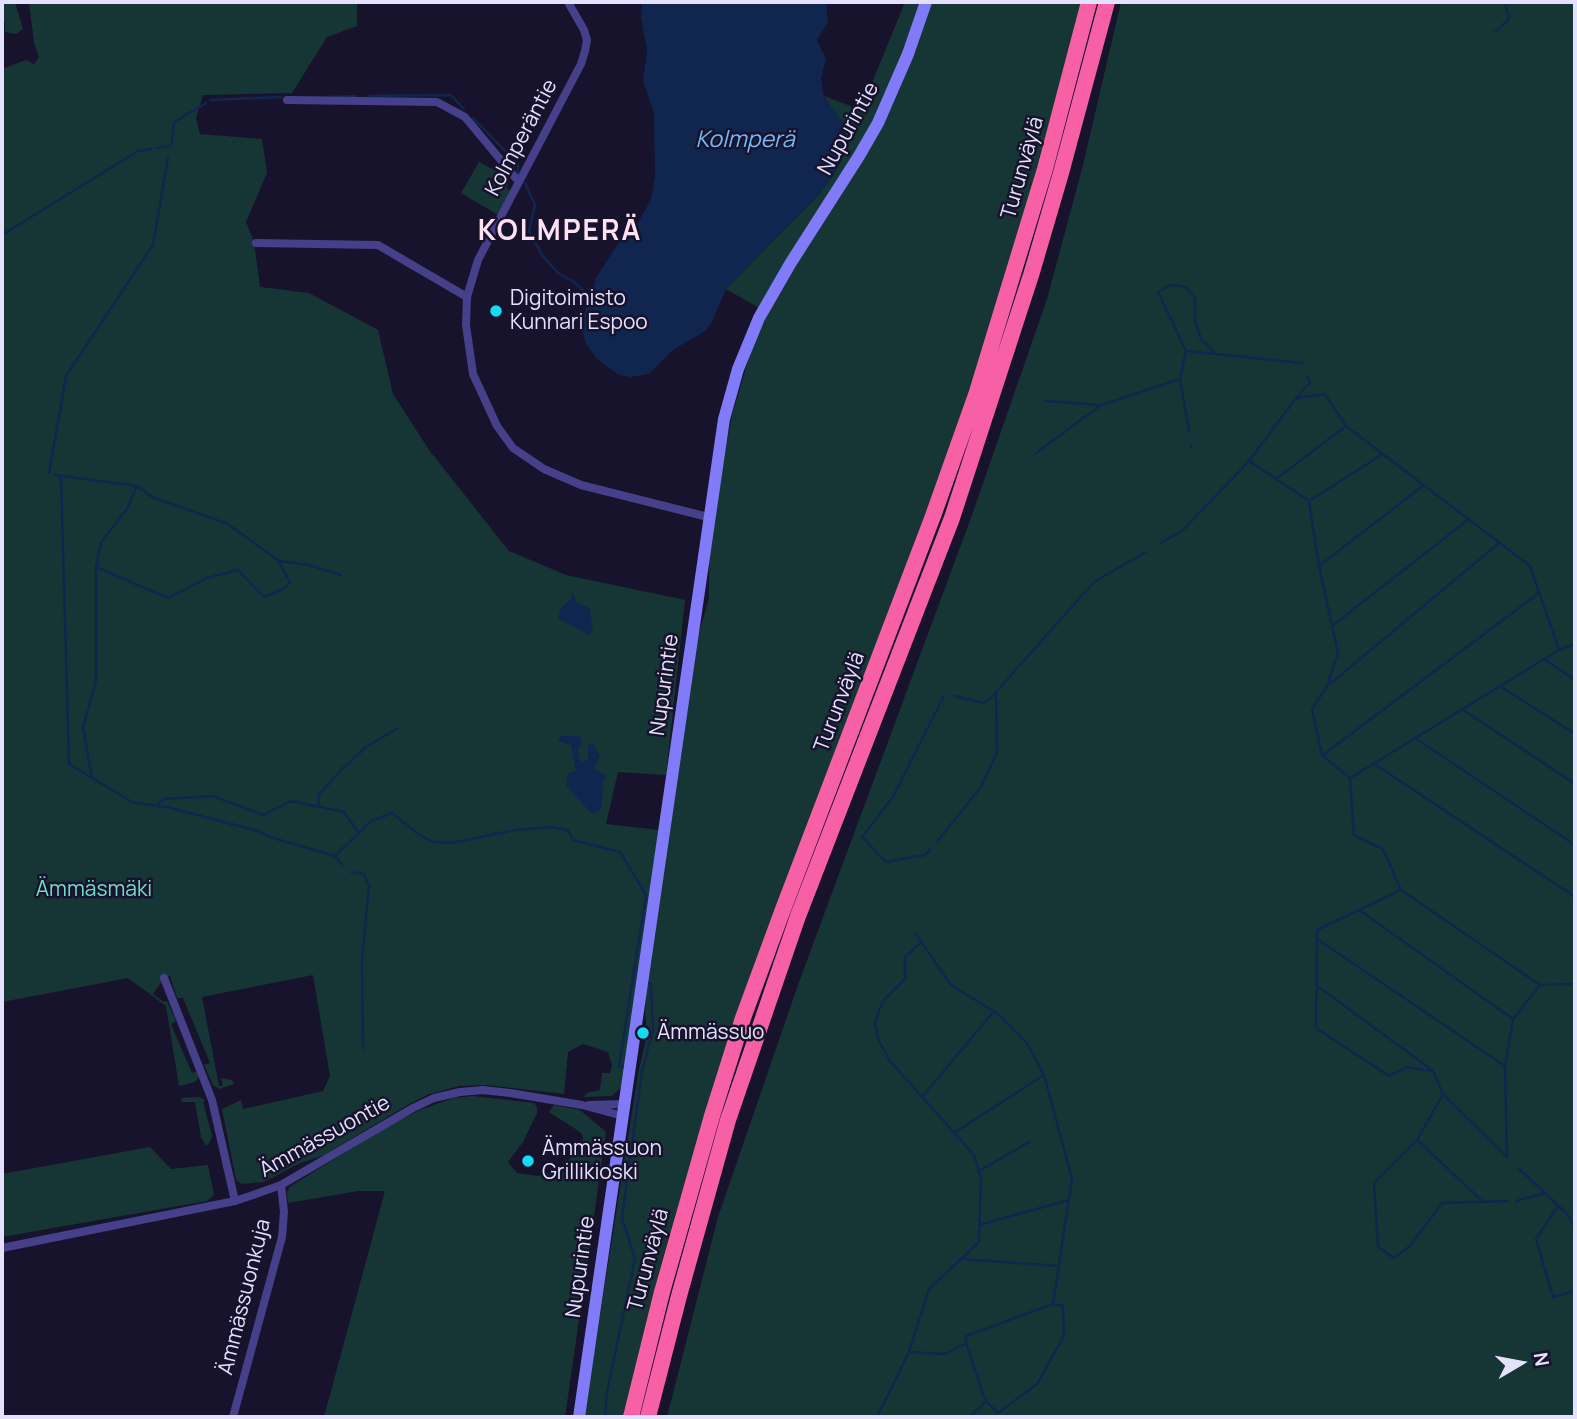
<!DOCTYPE html>
<meta charset="utf-8">
<style>
body{margin:0}
#map{position:relative;width:1577px;height:1419px;overflow:hidden;background:#18132c;font-family:Manrope,sans-serif}
canvas{display:block}
.frame{position:absolute;inset:0;border:4px solid #e4e0fe;pointer-events:none}
.north{position:absolute;left:1486px;top:1328px;width:70px;height:70px;-webkit-text-stroke:5px #18132c;paint-order:stroke;rotate:80deg;font-size:19px;font-weight:700;line-height:28px;text-align:center;color:#e4e0fe}
.north::after{content:'';display:block;margin:auto;width:24px;height:32px;background:#e4e0fe;clip-path:polygon(50% 0,100% 100%,50% 72%,0 100%)}
</style>
<div id="map">
<canvas width="1577" height="1419"></canvas>
<div class="frame"></div>
<div class="north">N</div>
</div>
<script>
const g = document.querySelector('canvas').getContext('2d');
g.lineJoin = 'round';
function paint(path, color) { g.fillStyle = color; g.fill(path, 'evenodd'); }
const poly = rows => new Path2D(rows.map(r => 'M' + r).join(''));
function strokePath(path, color, width, dash) { g.strokeStyle = color; g.lineWidth = width; g.lineCap = dash ? 'butt' : 'round'; g.setLineDash(dash || []); g.stroke(path); }
function drawText(font, color, halo, rows, align = 'center') {
  g.font = font + ' Manrope,sans-serif'; g.lineWidth = 5; g.setLineDash([]); g.textBaseline = 'middle'; g.strokeStyle = halo; g.fillStyle = color; for (const [text, x, y, turn = 0] of rows) {
    g.save(); g.translate(x, y); g.rotate((+turn || 0) * Math.PI / 180); g.textAlign = isNaN(turn) ? turn : align; if (halo) g.strokeText(text, 0, 0); g.fillText(text, 0, 0); g.restore();
  }
}
paint(poly([
 [3,2,15,2,23,29,16,34,5,32,5,22,2,21,2,12,4,11],
 [29,2,357,2,357,26,327,37,292,93,203,95,196,118,200,134,262,139,267,173,246,222,254,242,260,287,309,293,378,330,393,394,429,450,509,551,566,575,685,600,666,775,618,772,606,824,659,830,623,1080,620,1089,611,1096,584,1097,587,1093,600,1090,602,1073,610,1073,612,1065,608,1052,583,1044,568,1052,564,1094,486,1085,460,1086,429,1094,404,1107,324,1155,298,1164,264,1182,241,1184,236,1180,222,1109,241,1100,243,1109,323,1091,330,1076,313,975,202,997,219,1086,223,1086,221,1078,232,1080,234,1084,219,1089,213,1085,204,1065,210,1063,183,998,177,998,170,976,164,978,153,994,164,1002,167,1001,176,1021,171,1024,192,1073,198,1071,199,1077,195,1082,179,1086,166,1006,128,978,2,1002,2,69,26,60,34,64,39,57,34,43],
 [905,2,920,2,906,45,876,115,858,149,759,308,726,289,817,197,835,173,846,150,830,105,824,96,861,110],
 [932,2,1082,2,1021,226,976,371,922,527,695,1148,660,1268,623,1417,584,1417,638,1074,647,1034,645,1012,646,991,693,654,709,598,709,561,715,504,732,415,754,341,784,284,869,147],
 [1121,2,1575,2,1575,1417,667,1417,718,1217,799,982,972,515,1047,299,1083,165],
 [479,162,500,173,509,182,506,188,511,191,498,215,461,193],
 [473,1096,534,1103,537,1107,537,1113,523,1142,508,1162,517,1173,538,1176,556,1171,570,1159,583,1139,582,1134,577,1130,549,1112,554,1105,580,1110,606,1132,565,1417,324,1417,385,1191,358,1191,288,1203,287,1194,289,1187,390,1125,422,1109,454,1098],
 [199,1097,205,1100,203,1102,212,1136,210,1142,206,1146,201,1137,195,1102,182,1102,181,1098],
 [150,1147,171,1169,208,1165,214,1195,207,1201,2,1237,2,1174]
]), '#163635');
paint(poly([
 [642,2,826,2,828,22,817,40,826,59,821,79,824,97,842,121,846,131,846,150,835,173,817,197,726,289,712,322,705,331,673,350,649,374,630,377,619,375,598,360,586,344,581,324,596,278,619,242,633,232,651,199,655,177,654,113,643,81,647,50,641,17],
 [572,592,577,602,590,609,593,631,589,635,558,619,560,609,571,599],
 [560,736,580,736,582,744,578,749,579,759,583,762,588,760,588,746,593,743,600,757,594,768,607,776,604,779,601,809,592,814,566,785,568,773,576,771,571,745,558,741]
]), '#10264e');
strokePath(poly([
 [1495,32,1509,19,1505,2],
 [369,96,451,95,464,109],
 [325,97,356,96],
 [210,100,281,97],
 [473,118,518,164,518,174],
 [156,148,171,146,174,122,206,103],
 [525,183,535,205,529,231,542,255,558,273,574,282,591,297],
 [2,235,138,151,151,149],
 [1186,351,1180,379,1189,431],
 [1216,354,1201,339,1195,320,1195,298,1186,287,1170,285,1158,292,1186,351,1302,363],
 [1296,398,1310,383,1307,376],
 [1045,401,1102,405,1180,379],
 [1191,445,1191,447],
 [1036,453,1101,405],
 [49,473,66,376,153,245,168,158],
 [55,475,137,486,152,497,228,524,279,561,309,565,341,575],
 [61,477,69,764,132,802,171,808,258,831,273,838,335,856,342,865],
 [1276,479,1346,426],
 [1309,501,1383,454],
 [1161,543,1183,530,1249,461],
 [1319,566,1424,485],
 [96,567,168,598,207,578,238,570,264,597,283,589,290,582,279,562],
 [1332,626,1469,519],
 [1559,650,1530,566,1346,426,1325,394,1296,398,1249,461,1309,501,1319,566,1338,653,1327,686,1312,709,1322,755,1350,778,1559,650,1575,644],
 [1544,659,1575,680],
 [1330,684,1499,543],
 [1500,686,1575,734],
 [954,696,984,703,995,694],
 [1462,709,1575,784],
 [1415,738,1575,845],
 [1323,755,1539,593],
 [1373,763,1575,897],
 [92,778,83,728,96,681,96,567,101,542,127,509,137,486],
 [1350,778,1354,835,1383,849,1401,890,1317,930,1316,1028,1389,1076,1407,1067,1433,1071,1443,1094,1507,1157,1505,1067,1513,1019,1540,985,1575,984],
 [158,804,163,799,213,796,263,815,291,801,344,812,358,832],
 [319,807,318,796,342,769,366,747,398,728],
 [937,842,981,787,997,752,996,692,1094,582,1146,552],
 [930,850,925,855,886,862,862,837,893,797,944,696],
 [335,856,371,821,392,813,418,834,433,842,451,843,515,830,550,827,568,830,573,840,620,852,646,895,619,1066,623,1067],
 [351,872,364,874,369,886,362,959,363,1049],
 [1401,890,1540,985],
 [1359,910,1513,1019],
 [915,933,951,985,998,1014,1026,1042,1044,1075,1072,1179,1053,1304,1063,1306,1064,1336,1037,1384,998,1413,986,1401,970,1417],
 [1317,939,1505,1066],
 [1316,985,1432,1070],
 [1443,1094,1417,1140,1374,1183,1378,1247,1394,1258,1410,1246,1442,1203,1508,1201],
 [922,1097,994,1011],
 [954,1133,1044,1075],
 [1417,1140,1481,1200],
 [979,1171,1029,1142],
 [1545,1193,1567,1214,1575,1228],
 [1516,1201,1545,1193,1518,1168],
 [1558,1206,1536,1239,1553,1297,1575,1291],
 [979,1225,1069,1200],
 [961,1259,1059,1266],
 [966,1343,985,1400],
 [909,1352,945,1354,966,1343,966,1336,1053,1304],
 [605,1417,607,1392,635,1259,622,1218,642,1071,653,1031,651,983,649,983],
 [877,1417,909,1352,929,1289,979,1242,981,1178,974,1155,890,1061,878,1039,875,1024,879,1010,884,1000,905,979,905,957,921,942]
]), '#10264e', 2.5);
strokePath(poly([
 [568,2,584,30,587,40,585,51,581,64,478,260,467,297,466,325,473,374,497,426,513,448,544,469,581,485,708,517],
 [287,100,437,102,465,117,519,182],
 [256,243,378,245,467,297],
 [164,978,212,1100,235,1201],
 [589,1105,625,1104],
 [2,1248,235,1201,253,1195,281,1185,413,1108,434,1098,460,1092,483,1090,510,1093,582,1105,623,1116],
 [233,1417,282,1237,284,1212,281,1185]
]), '#454089', 8);
strokePath(poly([
 [579,1417,724,419,738,369,759,318,790,264,859,156,878,123,908,54,926,2]
]), '#817bf9', 12);
strokePath(poly([
 [631,1417,662,1292,712,1116,743,1018,782,912,933,516,976,395,1045,169,1089,2],
 [648,1417,679,1296,728,1120,798,916,952,518,1032,272,1061,173,1107,2]
]), '#f860a6', 16);
for (const [x, y, r, color] of [
 [496,311,7,"#14daf5"],
 [643,1033,7,"#14daf5"],
 [528,1161,7,"#14daf5"]
]) { const dot = new Path2D(); dot.arc(x, y, r, 0, 2 * Math.PI); g.fillStyle = color; g.fill(dot); strokePath(dot, '#18132c', 2.5); }
drawText('21px', '#e4e0fe', '#18132c', [
 ["Nupurintie",849,129,-61],
 ["Kolmperäntie",522,138,-62],
 ["Turunväylä",1023,168,-74],
 ["Nupurintie",665,685,-82],
 ["Turunväylä",840,702,-69],
 ["Ämmässuontie",325,1137,-29],
 ["Turunväylä",649,1260,-75],
 ["Nupurintie",581,1267,-82],
 ["Ämmässuonkuja",245,1297,-76]
]);
drawText('21px', '#e4e0fe', '#18132c', [
 ["Digitoimisto",510,299],
 ["Kunnari Espoo",510,323],
 ["Ämmässuo",657,1033],
 ["Ämmässuon",542,1149],
 ["Grillikioski",542,1173]
], 'left');
drawText('21px', '#6dddc3', '#18132c', [
 ["Ämmäsmäki",94,890]
]);
drawText('italic 23px', '#72b8f9', '#18132c', [
 ["Kolmperä",745,141]
]);
g.letterSpacing = '2px';
drawText('bold 28px', '#fee1f3', '#18132c', [
 ["KOLMPERÄ",560,232]
]);
g.letterSpacing = '0px';
</script>
